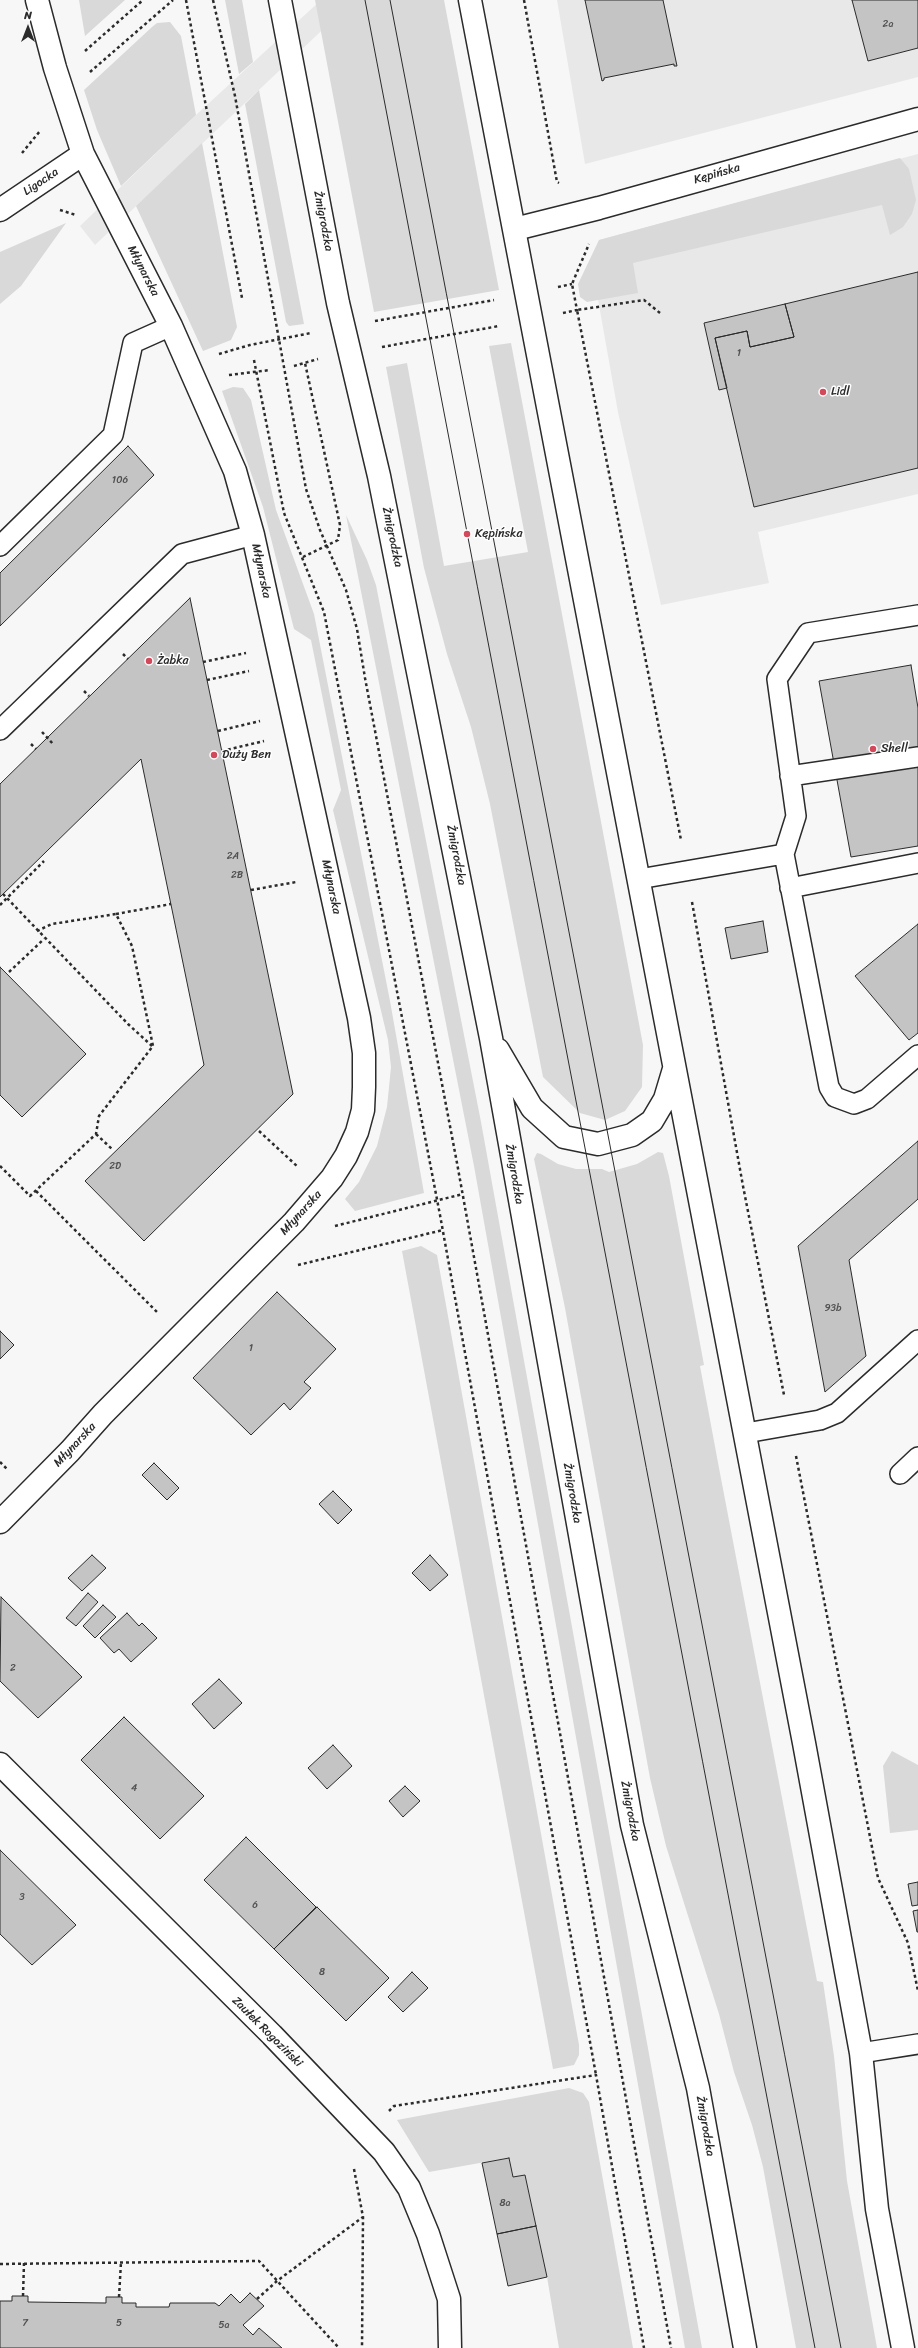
<!DOCTYPE html>
<meta charset="utf-8">
<style>
body{margin:0}
#map{position:relative;width:918px;height:2348px;overflow:hidden;background:#f7f7f7;font-family:Sriracha,sans-serif}
canvas{display:block}
.north{position:absolute;left:8px;top:8px;width:40px;height:40px;-webkit-text-stroke:3px #fff;paint-order:stroke;rotate:0deg;font-size:11px;font-weight:700;line-height:16px;text-align:center;color:#2b2b2b}
.north::after{content:'';display:block;margin:auto;width:14px;height:18px;background:#2b2b2b;clip-path:polygon(50% 0,100% 100%,50% 72%,0 100%)}
</style>
<div id="map">
<canvas width="918" height="2348"></canvas>
<div class="north">N</div>
</div>
<script>
const g = document.querySelector('canvas').getContext('2d');
g.lineJoin = 'round';
function paint(path, color) { g.fillStyle = color; g.fill(path, 'evenodd'); }
const poly = rows => new Path2D(rows.map(r => 'M' + r).join(''));
function strokePath(path, color, width, dash) { g.strokeStyle = color; g.lineWidth = width; g.lineCap = dash ? 'butt' : 'round'; g.setLineDash(dash || []); g.stroke(path); }
function drawText(font, color, halo, rows, align = 'center') {
  g.font = font + ' Sriracha,sans-serif'; g.lineWidth = 3; g.setLineDash([]); g.textBaseline = 'middle'; g.strokeStyle = halo; g.fillStyle = color; for (const [text, x, y, turn = 0] of rows) {
    g.save(); g.translate(x, y); g.rotate((+turn || 0) * Math.PI / 180); g.textAlign = isNaN(turn) ? turn : align; if (halo) g.strokeText(text, 0, 0); g.fillText(text, 0, 0); g.restore();
  }
}
paint(poly([
 [321,0,354,0,95,245,80,226,196,115],
 [557,0,918,0,918,77,585,164],
 [918,154,918,494,758,532,769,583,661,605,618,412,591,260,599,240]
]), '#e8e8e8');
paint(poly([
 [79,0,125,0,85,36],
 [225,0,242,0,253,62,239,74],
 [315,0,444,0,499,290,374,312],
 [170,22,181,36,196,115,121,186,97,130,84,90,152,27,157,23],
 [259,90,304,324,289,326,286,322,245,104],
 [202,143,237,327,231,340,203,351,136,206],
 [900,158,909,169,916,200,912,214,903,227,890,235,882,205,633,263,638,293,587,302,580,297,578,284,599,240],
 [66,223,21,286,0,304,0,252],
 [511,343,643,1045,642,1087,625,1111,605,1120,580,1113,543,1077,490,804,471,727,447,654,424,568,386,367,407,363,444,566,528,552,489,346],
 [233,387,243,388,251,400,276,510,314,614,390,1001,424,1193,355,1211,345,1199,359,1182,377,1146,387,1107,391,1067,388,1040,333,810,341,790,311,640,294,629,263,507,222,391],
 [346,515,367,560,376,585,481,1122,702,2348,685,2348,474,1166],
 [658,1152,663,1153,669,1176,704,1365,700,1366,719,1468,817,1981,823,1982,834,2056,847,2181,877,2348,796,2348,763,2167,752,2125,734,2072,719,2014,666,1846,650,1778,565,1308,534,1159,537,1153,541,1154,558,1164,576,1169,602,1169,609,1172,637,1164],
 [421,1246,437,1255,579,2045,579,2055,574,2065,553,2069,402,1251],
 [892,1751,918,1765,918,1830,890,1833,883,1766],
 [569,2088,583,2093,589,2102,633,2348,559,2348,547,2277,525,2175,513,2177,508,2158,429,2172,397,2120]
]), '#d9d9d9');
const building = poly([
 [585,0,663,0,677,66,674,66,674,64,604,78,604,80,602,81,585,0],
 [852,0,918,0,918,48,868,61,852,0],
 [918,272,918,468,754,507,715,338,747,331,750,347,794,337,785,304,918,272],
 [785,304,794,337,750,347,747,331,715,338,727,388,719,390,704,323,785,304],
 [128,446,154,475,0,626,0,573,128,446],
 [190,598,293,1094,144,1241,85,1181,204,1065,141,759,0,897,0,784,190,598],
 [911,665,918,708,918,846,851,857,819,681,911,665],
 [763,921,768,952,731,959,725,928,763,921],
 [918,924,918,1033,909,1040,855,976,918,924],
 [0,967,86,1054,22,1117,0,1095,0,967],
 [918,1141,918,1199,849,1260,866,1356,825,1392,798,1246,918,1141],
 [277,1292,336,1349,304,1382,311,1388,290,1410,284,1403,251,1435,193,1378,277,1292],
 [0,1331,14,1345,0,1359,0,1331],
 [154,1463,179,1488,167,1500,142,1475,154,1463],
 [333,1491,352,1510,338,1524,319,1504,333,1491],
 [92,1555,106,1568,82,1591,68,1578,92,1555],
 [430,1555,448,1575,430,1591,412,1573,430,1555],
 [88,1593,98,1602,76,1626,66,1618,88,1593],
 [1,1597,82,1677,38,1718,0,1681,1,1597],
 [103,1605,116,1617,95,1638,83,1626,103,1605],
 [127,1613,139,1626,142,1623,157,1638,131,1662,119,1649,114,1653,100,1638,127,1613],
 [219,1679,242,1703,214,1729,192,1704,219,1679],
 [124,1717,204,1796,160,1839,81,1760,124,1717],
 [333,1745,352,1766,327,1789,308,1768,333,1745],
 [405,1786,420,1801,403,1817,389,1801,405,1786],
 [246,1837,316,1907,274,1949,204,1880,246,1837],
 [0,1850,76,1925,32,1965,0,1934,0,1850],
 [918,1882,918,1905,912,1906,908,1884,918,1882],
 [317,1907,389,1978,346,2021,274,1949,317,1907],
 [918,1910,918,1932,917,1932,913,1911,918,1910],
 [412,1972,428,1988,403,2012,388,1997,412,1972],
 [509,2158,513,2177,525,2175,536,2226,497,2234,482,2163,509,2158],
 [536,2226,547,2277,508,2286,497,2234,536,2226],
 [250,2293,264,2306,243,2325,253,2335,259,2328,282,2348,0,2348,0,2301,12,2301,12,2296,28,2296,28,2302,106,2303,106,2297,122,2297,122,2303,136,2303,136,2307,169,2307,170,2303,215,2303,219,2306,231,2294,240,2303,250,2293]
]);
paint(building, '#c4c4c4');
strokePath(building, '#2b2b2b', 1);
const lane = poly([
 [0,546,113,435,133,343,171,326],
 [0,730,182,554,253,535],
 [790,776,918,757],
 [784,854,829,1087,835,1097,854,1104,867,1099,918,1055],
 [639,879,784,854,796,816,777,679,808,633,918,615],
 [790,888,918,863],
 [746,1433,820,1420,837,1413,918,1340],
 [900,1474,918,1457],
 [861,2053,918,2044]
]);
const street = poly([
 [0,210,83,154],
 [515,229,599,208,918,119],
 [0,1522,70,1451,103,1414,294,1222,332,1178,346,1156,357,1132,363,1110,364,1087,364,1053,359,1018,253,535,235,471,171,326,83,154,55,68,37,0],
 [0,1764,272,2035,384,2152,409,2188,428,2234,449,2299,450,2348]
]);
const secondary = poly([
 [280,0,338,303,379,476,491,1038,632,1825,698,2088,745,2348],
 [470,0,804,1743,861,2053,877,2209,903,2348],
 [498,1050,532,1108,564,1137,598,1144,632,1135,652,1121,665,1099,674,1069]
]);
strokePath(lane, '#2b2b2b', 22);
strokePath(street, '#2b2b2b', 25);
strokePath(secondary, '#2b2b2b', 25);
strokePath(poly([
 [186,0,242,298],
 [213,0,235,96,306,489,320,530,346,590,357,629,365,678,457,1163,671,2348],
 [524,0,557,182,559,183],
 [85,51,143,0],
 [90,72,173,0],
 [22,153,40,131],
 [60,210,76,215],
 [558,287,572,284],
 [563,313,577,310,572,284,589,244],
 [660,313,644,300,577,310,681,840],
 [375,321,494,300],
 [382,347,499,326],
 [219,354,250,345,311,333],
 [254,360,284,513,324,612,440,1215,596,2075],
 [294,366,318,359],
 [229,375,270,370],
 [303,557,338,540,340,525,305,363],
 [123,654,128,659],
 [203,662,246,653],
 [207,680,249,671],
 [84,691,89,696],
 [218,731,260,721],
 [42,732,54,745],
 [31,744,36,749],
 [222,751,264,741],
 [251,890,296,882],
 [3,894,128,1024,152,1046],
 [692,902,743,1186,784,1395],
 [0,905,44,861],
 [116,914,171,904],
 [9,972,44,939],
 [259,1131,298,1167],
 [96,1134,113,1150],
 [0,1166,30,1196,96,1134,99,1116,153,1046,132,946,116,914,52,924,37,931],
 [36,1191,158,1313],
 [335,1226,463,1194],
 [298,1265,443,1230],
 [796,1456,878,1878,908,1943,918,1991],
 [0,1462,7,1469],
 [389,2111,394,2106,596,2075,644,2348],
 [354,2169,363,2217,362,2348],
 [0,2264,259,2261,339,2348],
 [23,2296,24,2263],
 [119,2297,121,2262],
 [257,2299,277,2281,363,2217]
]), '#2b2b2b', 2.5, [3, 3]);
strokePath(lane, '#fff', 19);
strokePath(street, '#fff', 22);
strokePath(secondary, '#fff', 22);
strokePath(poly([
 [365,0,815,2348],
 [390,0,841,2348]
]), '#2b2b2b', 1);
for (const [x, y, r, color] of [
 [823,392,4,"#d1495b"],
 [467,534,4,"#d1495b"],
 [149,661,4,"#d1495b"],
 [873,749,4,"#d1495b"],
 [214,755,4,"#d1495b"]
]) { const dot = new Path2D(); dot.arc(x, y, r, 0, 2 * Math.PI); g.fillStyle = color; g.fill(dot); strokePath(dot, '#fff', 1.5); }
drawText('10px', '#515151', null, [
 ["2a",888,24],
 ["1",739,353],
 ["106",120,480],
 ["2A",233,856],
 ["2B",237,875],
 ["2D",115,1166],
 ["93b",833,1308],
 ["1",251,1348],
 ["2",13,1668],
 ["4",134,1788],
 ["3",22,1897],
 ["6",255,1905],
 ["8",322,1972],
 ["8a",505,2203],
 ["7",25,2323],
 ["5",119,2323],
 ["5a",224,2325]
]);
drawText('12px', '#2b2b2b', '#fff', [
 ["Kępińska",717,174,-16],
 ["Ligocka",41,182,-34],
 ["Żmigrodzka",323,221,79],
 ["Młynarska",143,271,63],
 ["Żmigrodzka",392,537,78],
 ["Młynarska",261,571,78],
 ["Żmigrodzka",456,855,79],
 ["Młynarska",331,887,78],
 ["Żmigrodzka",514,1174,80],
 ["Młynarska",301,1213,-48],
 ["Młynarska",75,1445,-47],
 ["Żmigrodzka",572,1493,80],
 ["Żmigrodzka",630,1811,79],
 ["Zaułek Rogoziński",267,2032,45],
 ["Żmigrodzka",705,2126,80]
]);
drawText('12px', '#2b2b2b', '#fff', [
 ["Lidl",831,392],
 ["Kępińska",475,534],
 ["Żabka",157,661],
 ["Shell",881,749],
 ["Duży Ben",222,755]
], 'left');
</script>
